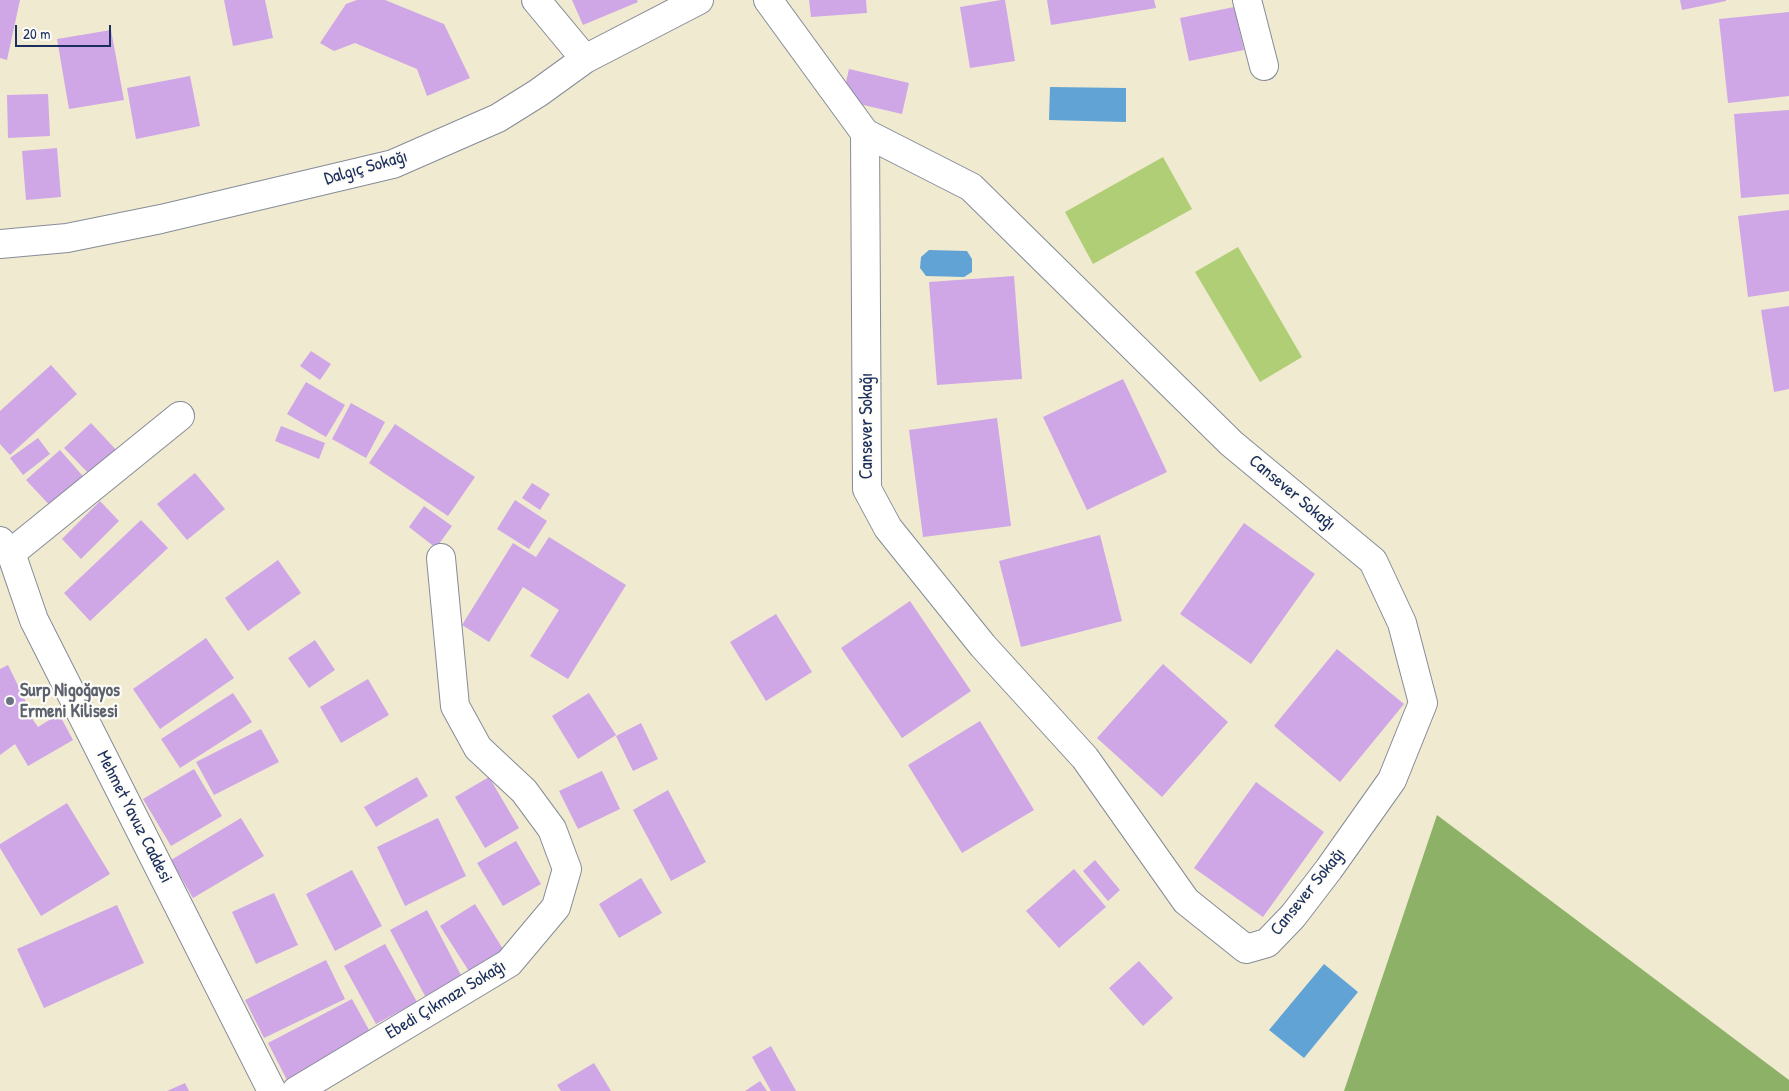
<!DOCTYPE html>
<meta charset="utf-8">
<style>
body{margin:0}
#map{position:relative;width:1789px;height:1091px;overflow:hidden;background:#f0ead1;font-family:"Patrick Hand",sans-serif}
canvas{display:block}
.scale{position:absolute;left:15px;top:25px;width:96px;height:22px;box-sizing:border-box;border:2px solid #1b2f5e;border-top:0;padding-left:6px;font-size:15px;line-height:18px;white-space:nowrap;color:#1b2f5e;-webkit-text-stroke:4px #fdfcf7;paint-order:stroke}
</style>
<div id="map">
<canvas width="1789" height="1091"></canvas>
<div class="scale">20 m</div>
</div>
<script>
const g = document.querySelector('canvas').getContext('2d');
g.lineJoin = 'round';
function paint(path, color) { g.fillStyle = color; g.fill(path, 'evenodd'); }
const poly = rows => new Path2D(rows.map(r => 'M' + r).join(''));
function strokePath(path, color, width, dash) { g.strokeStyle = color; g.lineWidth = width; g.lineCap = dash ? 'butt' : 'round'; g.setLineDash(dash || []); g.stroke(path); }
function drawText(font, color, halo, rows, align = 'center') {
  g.font = font + ' "Patrick Hand",sans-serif'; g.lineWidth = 4.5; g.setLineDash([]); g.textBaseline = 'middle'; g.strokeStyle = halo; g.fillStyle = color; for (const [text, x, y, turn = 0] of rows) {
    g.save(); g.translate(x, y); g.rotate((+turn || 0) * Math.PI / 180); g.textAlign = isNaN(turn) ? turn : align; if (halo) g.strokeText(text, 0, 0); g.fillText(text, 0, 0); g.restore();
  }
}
paint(poly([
 [1163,157,1192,209,1093,264,1065,212],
 [1238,247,1302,357,1260,382,1195,272]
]), '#b0ce76');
paint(poly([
 [1437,815,1789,1080,1789,1091,1344,1091]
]), '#8cb167');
paint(poly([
 [1050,87,1126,88,1126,122,1049,120],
 [929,250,967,251,972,259,972,272,964,277,926,276,920,268,921,257],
 [1324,964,1358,992,1304,1058,1269,1030]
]), '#61a3d5');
paint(poly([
 [0,0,20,0,7,60,0,58],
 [224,0,265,0,273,38,233,46],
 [357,0,385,0,444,24,470,78,427,96,417,69,355,43,334,51,320,43,346,4],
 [572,0,637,0,638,2,583,25],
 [809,0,866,0,867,13,811,17],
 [1001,0,1005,0,1015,61,970,68,960,7],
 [1047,0,1154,0,1156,8,1051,25],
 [1680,0,1726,0,1726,1,1682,10],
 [1234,7,1244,50,1189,61,1180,18],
 [1789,12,1789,96,1728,103,1719,19],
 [111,30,124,100,69,109,57,39],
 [849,69,909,83,902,114,842,100],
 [190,76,200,126,136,139,127,88],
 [48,94,50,136,8,138,7,95],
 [1789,110,1789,194,1741,198,1734,114],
 [57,148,61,197,26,200,22,151],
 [1789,210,1789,291,1748,297,1738,216],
 [1014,276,1022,379,937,385,929,282],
 [1789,306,1789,389,1774,392,1761,310],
 [311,351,331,364,320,380,300,366],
 [51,365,77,394,10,455,0,444,0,411],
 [1123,379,1167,472,1087,510,1043,417],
 [306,382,345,405,326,437,287,414],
 [351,403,385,422,366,458,332,439],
 [997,418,1011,526,923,537,909,430],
 [91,423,119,453,93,478,64,448],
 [395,424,475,477,448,516,369,463],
 [281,426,325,443,319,459,275,441],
 [38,438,50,454,23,475,10,458],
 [60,450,88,482,55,511,26,480],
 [195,473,225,509,187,540,157,504],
 [532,483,550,494,540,510,522,498],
 [515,500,547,521,529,549,497,529],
 [100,501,119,521,81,559,62,539],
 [424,506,452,526,436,548,409,527],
 [141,520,168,548,90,621,64,593],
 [1244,523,1315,574,1251,664,1180,614],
 [1100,535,1122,621,1021,647,999,561],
 [549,537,626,585,568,679,530,656,559,610,523,587,489,642,462,625,513,543,536,557],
 [278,560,301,593,248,631,225,598],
 [910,601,971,691,902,738,841,648],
 [776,614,812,672,766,701,730,642],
 [206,638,234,678,160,729,133,689],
 [315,640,335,670,309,688,288,658],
 [1337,649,1404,704,1340,782,1274,726],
 [1163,664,1228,722,1162,797,1097,738],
 [8,665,28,706,24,707,38,727,59,714,73,740,28,766,15,744,0,755,0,669],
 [368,679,389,715,341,743,320,707],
 [233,693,252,722,180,768,161,739],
 [589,693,616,735,578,759,552,716],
 [980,721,1034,810,962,853,908,765],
 [641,723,658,759,633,771,616,736],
 [261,729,279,762,214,795,196,762],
 [194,769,222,816,171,846,143,799],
 [602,771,620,809,578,829,559,791],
 [417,777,428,796,376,827,364,807],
 [489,777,519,828,485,848,455,797],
 [1256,782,1324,832,1263,917,1194,868],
 [668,790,706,862,671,881,633,810],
 [67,803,110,874,41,916,0,848,0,844],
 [241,818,264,856,193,898,171,860],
 [438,818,466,876,405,906,377,847],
 [516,841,541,884,503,906,477,863],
 [1095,860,1120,890,1108,901,1083,871],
 [1074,869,1106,907,1059,948,1026,911],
 [352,870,382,926,335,951,306,894],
 [641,878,662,913,619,938,599,904],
 [274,893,298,945,256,964,232,912],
 [475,904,506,954,472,976,440,926],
 [117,905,144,963,44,1008,17,949],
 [427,910,462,977,425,996,390,930],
 [385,944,417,1002,376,1024,344,966],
 [326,960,345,999,264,1038,245,1000],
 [1139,961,1173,998,1143,1026,1109,988],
 [352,999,374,1039,289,1084,268,1043],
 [771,1046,796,1091,771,1091,752,1057],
 [594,1063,611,1091,561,1091,557,1085],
 [760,1081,767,1091,745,1091],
 [185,1083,189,1091,167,1091]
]), '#cfa6e6');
const minor = poly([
 [536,0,585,59],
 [768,0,865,133,867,489,888,528,983,646,1085,758,1186,901,1246,949,1267,943,1293,916,1329,869,1392,780,1423,703,1402,623,1373,561,1231,443,971,187,865,133],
 [1247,0,1264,66],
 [0,244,67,238,161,219,393,164,498,118,538,93,585,59,699,0],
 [0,541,11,553,34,620,272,1091],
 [11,553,180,416],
 [296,1091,509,963,556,907,567,869,552,829,524,791,478,748,455,706,441,558]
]);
strokePath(minor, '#868c98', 30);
strokePath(minor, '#fff', 28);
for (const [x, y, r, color] of [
 [10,701,5,"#6b7280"]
]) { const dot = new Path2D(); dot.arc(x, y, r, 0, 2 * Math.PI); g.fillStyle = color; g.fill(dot); strokePath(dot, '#fdfcf7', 2); }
drawText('18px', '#1b2f5e', '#fdfcf7', [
 ["Dalgıç Sokağı",366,168,-16],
 ["Cansever Sokağı",867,426,-90],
 ["Cansever Sokağı",1292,493,40],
 ["Mehmet Yavuz Caddesi",134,817,63],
 ["Cansever Sokağı",1308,892,-51],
 ["Ebedi Çıkmazı Sokağı",446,1000,-31]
]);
drawText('bold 18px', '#5b616d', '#fdfcf7', [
 ["Surp Nigoğayos",20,691],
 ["Ermeni Kilisesi",20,712]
], 'left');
</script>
